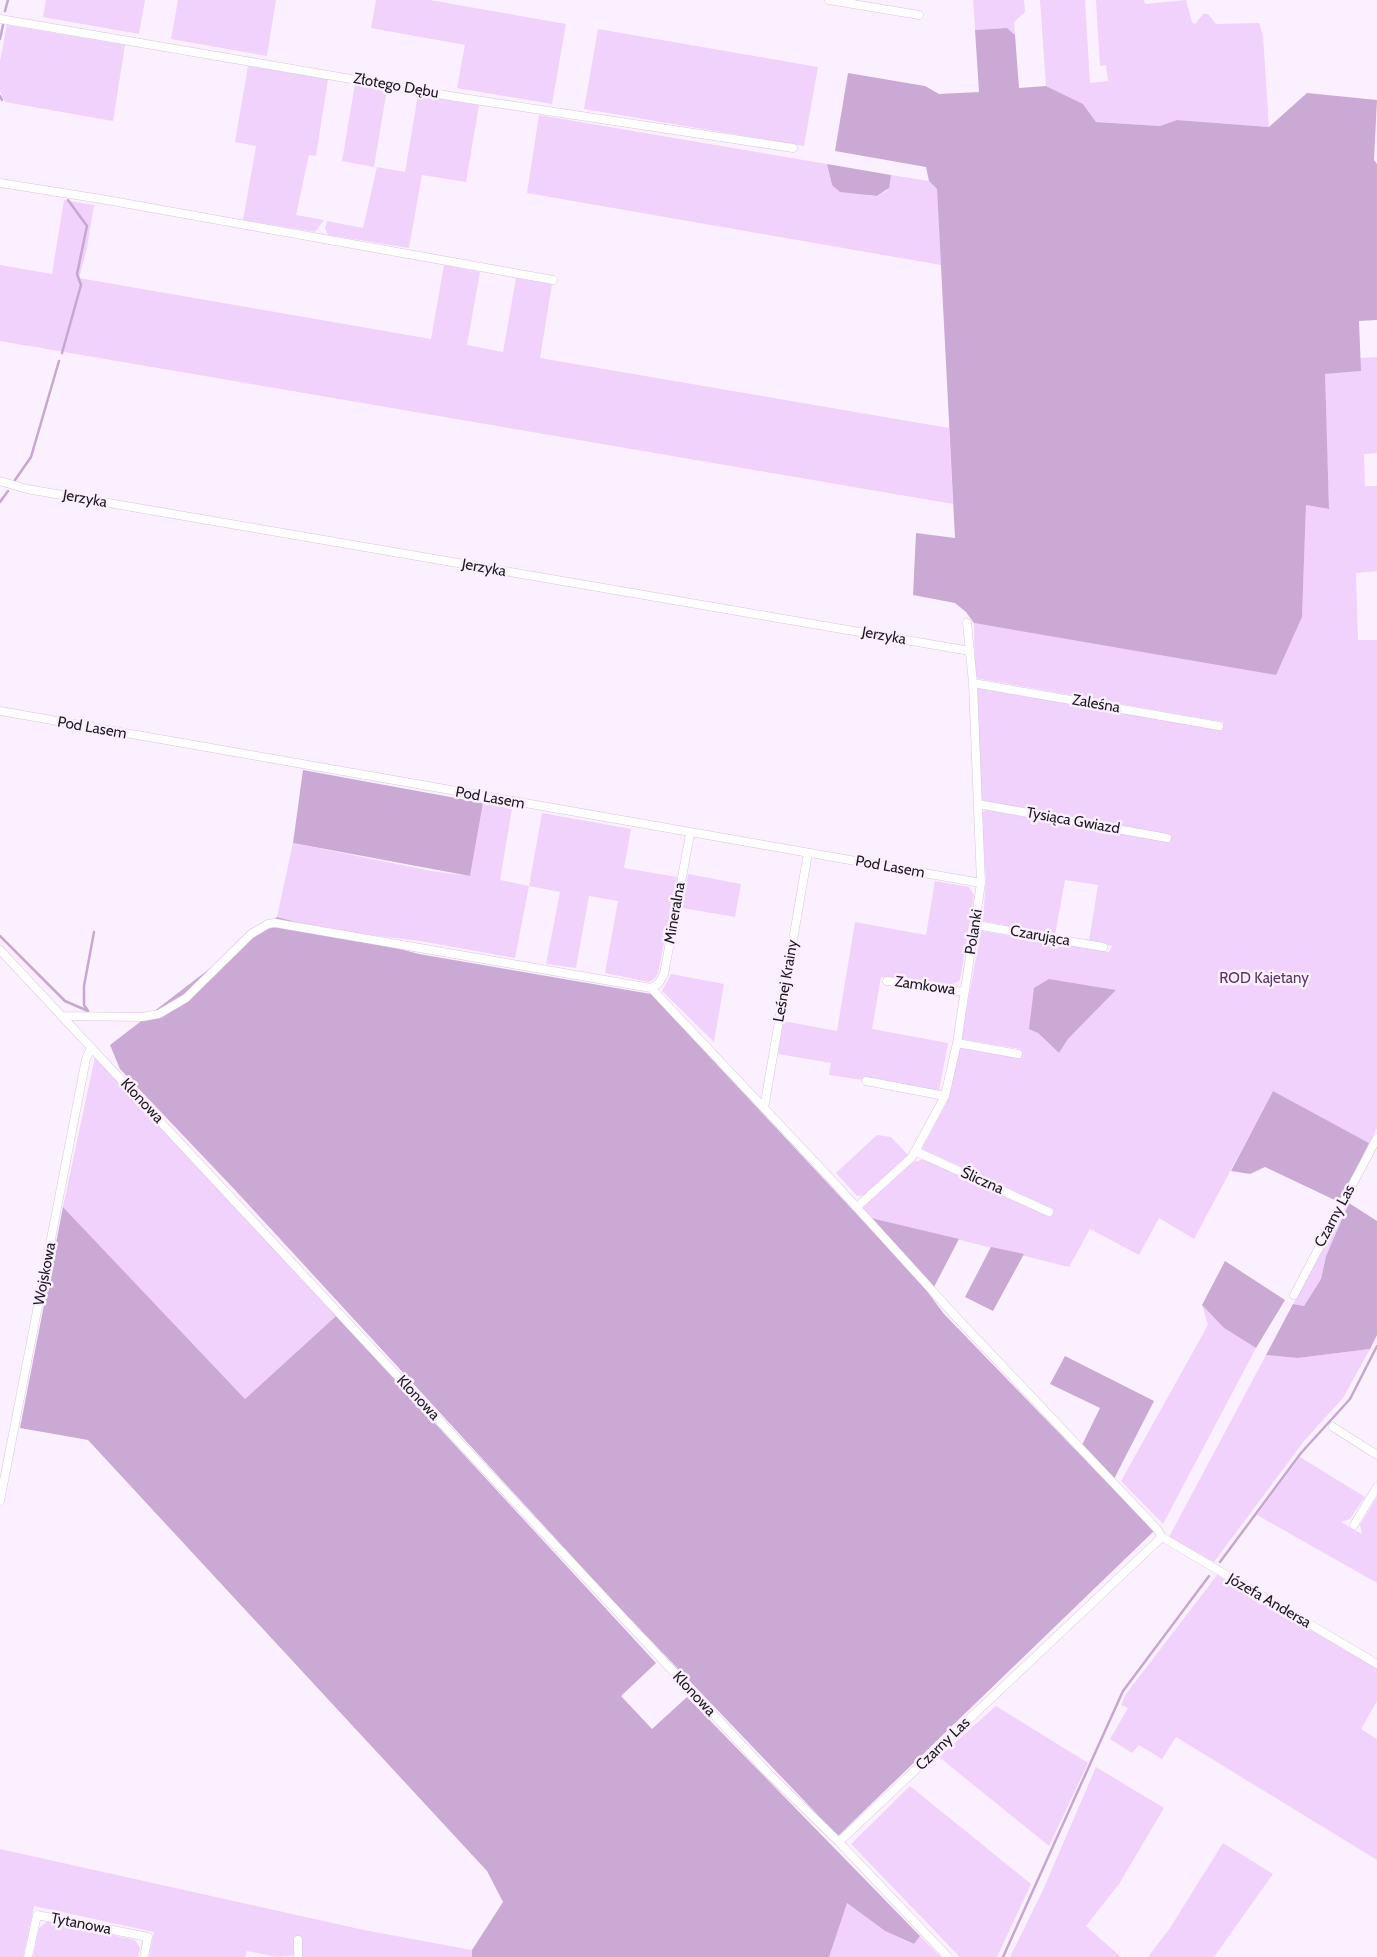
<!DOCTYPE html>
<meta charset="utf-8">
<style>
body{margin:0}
canvas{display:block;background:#fbf0ff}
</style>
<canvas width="1377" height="1957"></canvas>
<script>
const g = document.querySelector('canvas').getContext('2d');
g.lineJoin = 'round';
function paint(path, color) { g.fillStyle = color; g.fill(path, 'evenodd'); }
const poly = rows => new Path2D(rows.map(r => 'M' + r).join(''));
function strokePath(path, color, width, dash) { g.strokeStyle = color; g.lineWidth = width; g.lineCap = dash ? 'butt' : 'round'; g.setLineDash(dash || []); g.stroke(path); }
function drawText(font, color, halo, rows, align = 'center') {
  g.font = font + ' Cabin,sans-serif'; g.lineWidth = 5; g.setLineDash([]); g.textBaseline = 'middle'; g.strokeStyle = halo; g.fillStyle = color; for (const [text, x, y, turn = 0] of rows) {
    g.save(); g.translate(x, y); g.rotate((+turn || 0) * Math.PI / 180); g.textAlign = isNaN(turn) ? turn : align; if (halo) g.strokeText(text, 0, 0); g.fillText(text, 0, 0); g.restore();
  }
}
paint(poly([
 [46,0,145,0,139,34,43,17],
 [178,0,276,0,267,56,171,39],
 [376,0,430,0,566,24,552,104,457,88,465,45,371,28],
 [973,0,1024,0,1025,12,1014,22,1015,35,1007,28,975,30],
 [1040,0,1085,0,1090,83,1108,81,1106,65,1100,66,1096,0,1144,0,1145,4,1186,0,1192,22,1195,24,1203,14,1208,14,1216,24,1259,23,1263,36,1269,127,1177,120,1160,126,1096,122,1083,104,1046,86],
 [7,25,125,45,113,121,5,102,0,91,0,61],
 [598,29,818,67,804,146,584,109],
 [248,66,328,79,316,156,309,155,296,215,324,220,315,232,243,220,256,146,235,142],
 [355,84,387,89,374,167,342,161],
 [418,95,479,105,466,182,422,175,409,248,328,235,325,228,327,221,363,228,377,167,405,172],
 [539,115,827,164,832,185,871,196,877,196,887,191,891,175,929,181,937,189,941,265,527,193],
 [64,200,94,205,87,248,79,278,431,339,444,265,480,272,467,345,503,352,516,278,552,284,540,358,949,428,953,504,0,341,0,265,52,274],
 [1377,357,1377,453,1364,454,1365,486,1377,486,1377,571,1356,573,1358,640,1377,640,1377,1128,1369,1143,1273,1091,1194,1239,1159,1218,1139,1255,1090,1229,1069,1267,871,1218,862,1208,913,1162,925,1159,1049,1216,1053,1209,922,1149,946,1104,959,1048,1019,1058,1020,1049,961,1039,981,931,1109,952,1112,946,1089,941,1098,885,1065,880,1055,935,983,921,986,878,981,813,986,810,1168,842,1171,835,980,802,976,688,1219,729,1223,722,975,678,974,623,1062,637,1302,616,1306,505,1329,509,1324,374,1360,371,1360,358],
 [1048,979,1116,990,1068,1039,1059,1053,1038,1033],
 [483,803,512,809,500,880,529,886,542,813,631,829,624,868,677,877,658,973,655,978,649,982,605,973,618,901,589,896,576,968,546,964,560,892,529,886,515,958,420,941,321,929,277,917,293,843,431,871,470,876],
 [688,874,741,884,735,917,683,908],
 [935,881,969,887,974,895,960,980,951,986,881,977,872,1029,948,1043,939,1091,829,1075,831,1063,778,1054,783,1021,837,1031,855,922,926,935],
 [671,974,724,984,714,1042,662,991],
 [95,1057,336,1316,245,1399,63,1207],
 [877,1135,891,1137,908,1155,865,1195,857,1196,836,1173],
 [1349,1203,1326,1256,1321,1279,1304,1306,1293,1304],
 [1202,1305,1224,1328,1256,1348,1163,1524,1121,1481,1208,1325],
 [1370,1349,1343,1398,1304,1441,1214,1562,1169,1537,1266,1355,1298,1358],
 [1300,1457,1365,1497,1350,1519,1341,1522,1362,1534,1360,1525,1377,1497,1377,1583,1257,1515],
 [1217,1575,1377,1668,1377,1701,1361,1729,1377,1739,1377,1860,1176,1737,1162,1759,1139,1745,1132,1753,1110,1739,1128,1708,1121,1705,1126,1694],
 [996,1706,1088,1763,1049,1846,939,1757],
 [1096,1767,1164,1808,1119,1884,1086,1926,1121,1957,1010,1957,1043,1890],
 [910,1786,1031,1884,997,1957,960,1957,851,1844],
 [1223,1843,1273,1874,1214,1957,1148,1957,1170,1928],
 [0,1849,364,1930,472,1950,472,1957,301,1957,295,1955,277,1957,247,1951,245,1957,149,1957,154,1932,34,1906,23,1957,0,1957],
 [846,1902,885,1931,913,1944,920,1936,941,1957,829,1957],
 [48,1921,135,1940,140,1948,138,1957,33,1957,39,1928]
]), '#f1d2fc');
paint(poly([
 [1007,28,1015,35,1019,88,1046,86,1083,104,1096,122,1160,126,1177,120,1269,127,1307,93,1377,100,1374,160,1377,164,1377,320,1359,321,1361,371,1325,374,1329,509,1306,505,1302,617,1276,675,974,623,966,612,955,603,913,595,916,533,955,538,937,189,929,181,926,167,835,151,848,73,925,86,939,94,979,92,975,30],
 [827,164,891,175,889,188,877,196,840,192,832,185],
 [303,770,483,803,470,876,293,843],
 [277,917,419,954,651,994,921,1283,944,1314,1154,1531,838,1836,614,1602,236,1191,120,1069,110,1045],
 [1049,979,1116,990,1068,1039,1059,1053,1038,1033,1029,1029,1034,988],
 [1273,1091,1369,1143,1341,1203,1265,1167,1250,1174,1231,1171],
 [1349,1203,1377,1221,1377,1335,1370,1349,1298,1358,1266,1355,1293,1304,1304,1306,1321,1279,1326,1256],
 [63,1207,245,1399,336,1316,656,1663,621,1696,652,1729,687,1697,920,1936,914,1944,885,1931,847,1903,829,1957,472,1957,472,1950,503,1902,487,1871,88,1440,20,1428],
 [871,1218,959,1239,934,1287],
 [991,1247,1024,1254,993,1311,965,1297],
 [1225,1261,1285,1300,1256,1348,1224,1328,1202,1305],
 [1065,1356,1154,1401,1114,1479,1082,1445,1100,1408,1050,1384]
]), '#caaad5');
strokePath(poly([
 [5,11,8,0],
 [0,39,3,25],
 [0,96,2,100],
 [62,353,81,285,77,274,87,226,68,200],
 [15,480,31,457,59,361],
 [0,502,8,491],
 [0,936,65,1001,88,1011,84,1005,84,986,94,932],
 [1220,1562,1301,1453,1350,1399,1377,1346],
 [1003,1957,1123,1691,1209,1576]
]), '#c7a7d2', 2.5);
const street = poly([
 [829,0,919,15],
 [0,19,462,98,793,148],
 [0,183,101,199,553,280],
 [0,481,27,489,970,651],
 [973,683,1219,726],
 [0,711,981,883],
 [978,804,1167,838],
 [976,925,1103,947],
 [0,950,768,1773,839,1842,948,1957],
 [887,981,964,992],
 [651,988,659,983,664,974,690,834],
 [62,1016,142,1017,159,1014,186,998,251,934,268,924,275,923,651,988,830,1178,958,1319,1157,1529,1162,1537],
 [957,1043,1018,1054],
 [866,1081,945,1096],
 [764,1108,808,853],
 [915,1151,1049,1212],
 [857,1207,912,1157,945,1096,957,1043,981,883,973,683,967,623],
 [1294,1295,1377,1138],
 [1333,1427,1377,1455],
 [0,1501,86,1059,91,1048],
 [1354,1525,1377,1487],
 [1162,1537,1377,1664],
 [839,1842,1162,1537],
 [28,1957,37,1915,148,1937,144,1957],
 [298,1957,298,1940]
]);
strokePath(street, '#d7c6dd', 9);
strokePath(street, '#fff', 8);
drawText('15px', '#1e1820', '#fbf0ff', [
 ["Złotego Dębu",396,86,10],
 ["Jerzyka",85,499,10],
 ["Jerzyka",484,568,10],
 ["Jerzyka",884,636,10],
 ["Zaleśna",1096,704,10],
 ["Pod Lasem",92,728,10],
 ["Pod Lasem",490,798,10],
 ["Tysiąca Gwiazd",1073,821,10],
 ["Pod Lasem",890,867,10],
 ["Mineralna",675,913,-80],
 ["Polanki",974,932,-81],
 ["Czarująca",1040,936,10],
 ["Leśnej Krainy",786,981,-80],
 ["Zamkowa",925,986,8],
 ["Klonowa",142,1101,47],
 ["Śliczna",982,1181,24],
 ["Czarny Las",1335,1216,-62],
 ["Wojskowa",45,1274,-79],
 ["Klonowa",418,1398,47],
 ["Józefa Andersa",1269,1601,30],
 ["Klonowa",694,1694,47],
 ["Czarny Las",943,1744,-44],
 ["Tytanowa",81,1924,11]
]);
drawText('15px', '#5c346a', '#fbf0ff', [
 ["ROD Kajetany",1264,979]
]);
</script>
